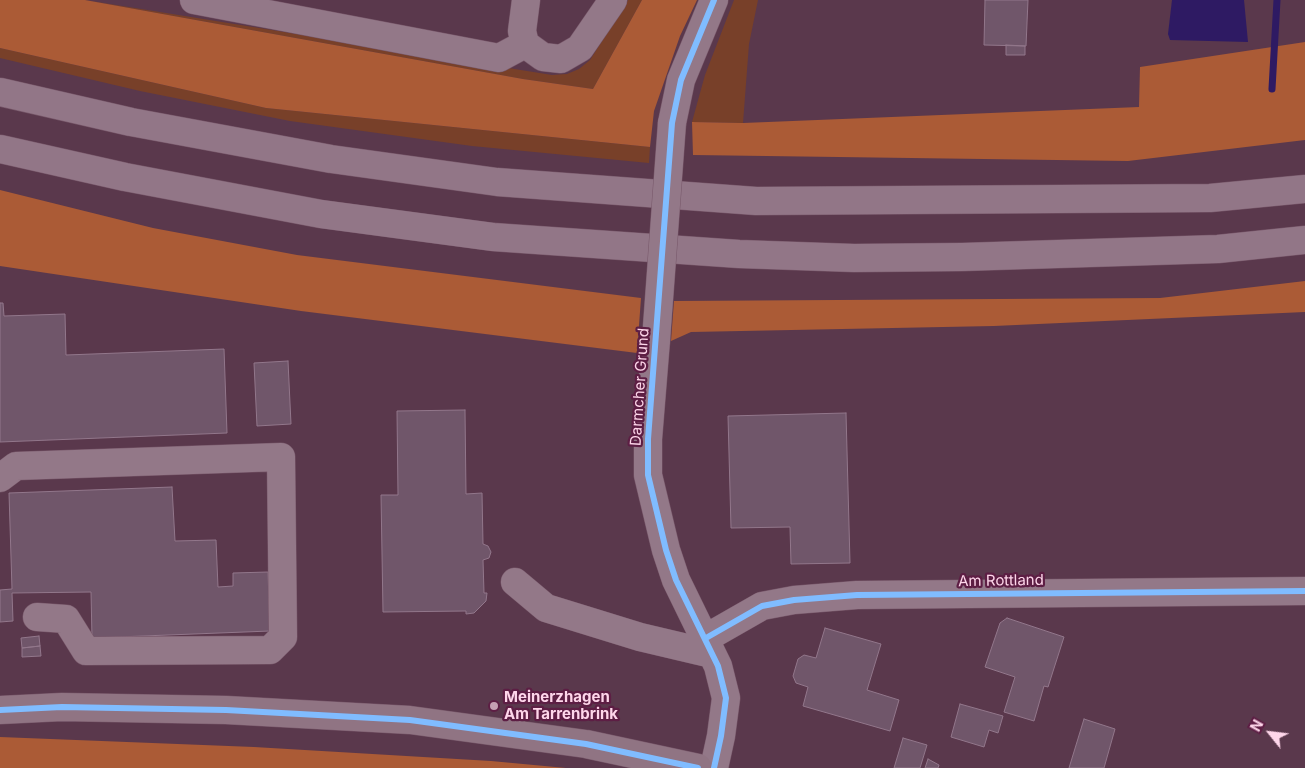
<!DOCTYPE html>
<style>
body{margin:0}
#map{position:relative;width:1305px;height:768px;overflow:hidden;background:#5a384c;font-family:Inter,sans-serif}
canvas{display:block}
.north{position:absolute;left:1245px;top:708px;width:50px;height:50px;-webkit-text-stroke:4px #5d1e44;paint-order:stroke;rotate:299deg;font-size:14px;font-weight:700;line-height:20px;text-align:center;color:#fed6ea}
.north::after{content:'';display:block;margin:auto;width:18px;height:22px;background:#fed6ea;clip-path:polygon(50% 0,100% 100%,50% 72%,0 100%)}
</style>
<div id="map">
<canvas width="1305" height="768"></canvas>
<div class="north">N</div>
</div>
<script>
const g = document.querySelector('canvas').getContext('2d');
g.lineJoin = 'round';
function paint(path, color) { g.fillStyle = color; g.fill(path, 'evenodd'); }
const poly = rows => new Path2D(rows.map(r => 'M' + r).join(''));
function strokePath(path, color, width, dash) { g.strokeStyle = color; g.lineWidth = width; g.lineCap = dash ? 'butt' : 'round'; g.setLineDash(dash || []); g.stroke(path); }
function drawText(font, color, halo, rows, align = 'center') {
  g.font = font + ' Inter,sans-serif'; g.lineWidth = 4.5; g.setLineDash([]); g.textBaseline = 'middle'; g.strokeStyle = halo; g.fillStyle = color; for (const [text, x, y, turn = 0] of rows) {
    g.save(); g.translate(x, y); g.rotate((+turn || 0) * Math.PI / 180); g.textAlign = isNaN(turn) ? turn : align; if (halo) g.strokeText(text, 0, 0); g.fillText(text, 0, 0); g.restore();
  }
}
paint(poly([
 [85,0,552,75,567,74,579,69,590,60,628,0,642,0,593,89,523,79],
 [734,0,758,0,749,44,743,123,692,122,705,75],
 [0,48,266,108,650,147,649,163,472,146,290,121,140,91,0,58]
]), '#784029');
paint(poly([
 [0,0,85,0,523,79,593,89,642,0,697,0,680,36,654,111,650,147,266,108,0,48],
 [1305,42,1305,140,1128,161,693,155,692,122,743,123,1139,107,1140,67],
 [0,190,153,228,297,255,641,298,637,353,301,311,0,266],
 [1305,281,1305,312,994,326,691,332,671,341,674,301,1160,298],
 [0,737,254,747,491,761,566,768,0,768]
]), '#ab5b36');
paint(poly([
 [1172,0,1244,0,1248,42,1170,40,1168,34]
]), '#2e1a63');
strokePath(poly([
 [1272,89,1277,0]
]), '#2e1a63', 7);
const building = poly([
 [985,0,1028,0,1026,46,984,45,985,0],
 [1006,45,1025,46,1025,55,1006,55,1006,45],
 [0,303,3,303,4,316,65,314,66,355,224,349,227,433,0,442,0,303],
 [288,361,291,424,257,426,254,363,288,361],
 [465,410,466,494,482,493,483,544,488,546,491,552,489,558,483,560,484,593,487,593,486,601,474,613,466,614,466,611,383,612,381,495,398,495,397,411,465,410],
 [846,413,850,563,791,564,790,527,731,528,728,416,846,413],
 [172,487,175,541,216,540,218,587,233,586,233,573,268,572,270,631,92,638,91,592,12,593,13,621,0,622,0,590,12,589,9,493,172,487],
 [1007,618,1064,637,1048,687,1044,686,1034,721,1004,712,1015,677,985,667,1000,623,1007,618],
 [825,628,881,644,867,690,899,700,890,731,803,706,808,687,796,683,793,676,798,659,804,655,816,658,825,628],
 [39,636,40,646,22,648,21,638,39,636],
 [40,646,41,656,22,657,22,648,40,646],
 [960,704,1003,716,998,733,989,730,984,747,951,737,960,704],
 [1084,719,1115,729,1104,768,1069,768,1084,719],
 [903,738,927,745,920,768,894,768,903,738],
 [928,759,939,765,938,768,925,768,928,759]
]);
paint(building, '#70566a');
strokePath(building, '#92778b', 1);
const minor = poly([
 [194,0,499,58,525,44,543,57,561,59,580,48,613,0],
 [525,44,522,31,526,0],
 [672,123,681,80,714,0],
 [656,340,648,439,648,475,666,550,676,580,718,666,726,698,721,736,714,768],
 [0,478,16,466,281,457,283,637,270,650,86,651,66,619,37,617],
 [515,582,546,608,640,637,712,654],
 [706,638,762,606,794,600,857,595,1305,591]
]);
const major = poly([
 [0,710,62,707,226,710,410,720,586,744,698,768]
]);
const highway = poly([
 [0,92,131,122,331,159,497,182,756,201,1210,198,1305,189],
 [0,149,125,177,321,214,493,237,739,254,854,258,962,257,1218,249,1305,240]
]);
strokePath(minor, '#775769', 29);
strokePath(major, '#775769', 29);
strokePath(highway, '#775769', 29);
strokePath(minor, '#937888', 28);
strokePath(major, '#907483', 28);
strokePath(highway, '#927687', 28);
const minorBridge = poly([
 [656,340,672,123]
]);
strokePath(minorBridge, '#775769', 29, []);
strokePath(minorBridge, '#937888', 28);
strokePath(poly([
 [714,0,681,80,672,123,648,439,648,475,666,550,676,580,718,666,726,698,721,736,714,768],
 [706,638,762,606,794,600,857,595,1305,591],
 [0,710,62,707,226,710,410,720,586,744,698,768]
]), '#80bcff', 6);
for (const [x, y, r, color] of [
 [494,706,5,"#c59fb3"]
]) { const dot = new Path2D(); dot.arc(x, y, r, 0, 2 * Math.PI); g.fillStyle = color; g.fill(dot); strokePath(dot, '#5d1e44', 2); }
drawText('15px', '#fed6ea', '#5d1e44', [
 ["Darmcher Grund",640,387,-86],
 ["Am Rottland",1001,581,-1]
]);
drawText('bold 15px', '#fed6ea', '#5d1e44', [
 ["Meinerzhagen",504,697],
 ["Am Tarrenbrink",504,714]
], 'left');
</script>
